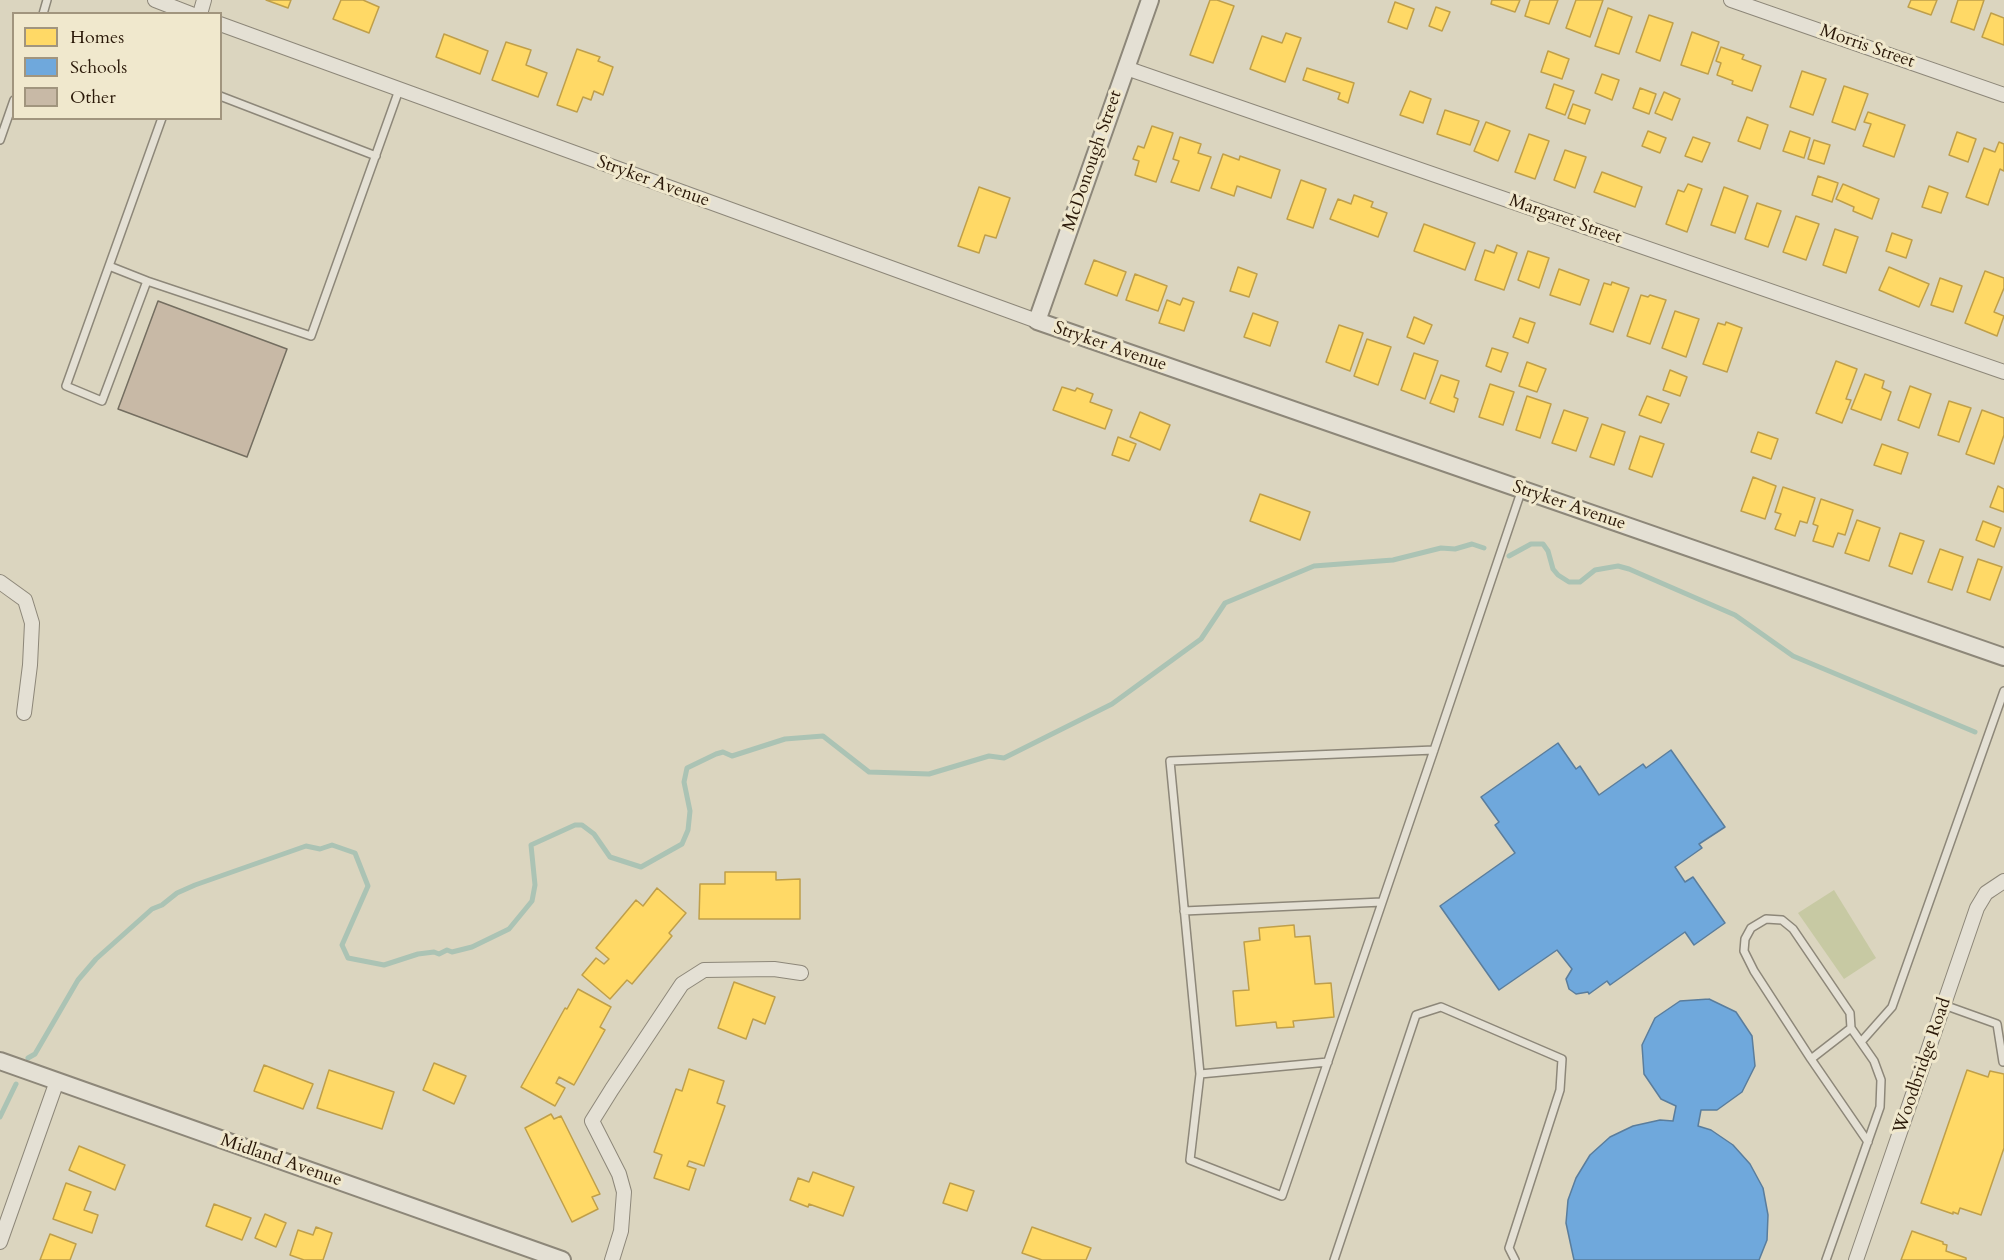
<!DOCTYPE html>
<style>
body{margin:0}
#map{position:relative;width:2004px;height:1260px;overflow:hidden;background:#dbd5bf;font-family:Cardo,serif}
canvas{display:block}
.legend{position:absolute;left:12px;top:12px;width:210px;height:108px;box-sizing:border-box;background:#f0e8cd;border:2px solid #a1957e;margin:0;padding:8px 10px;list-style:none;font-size:18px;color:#2a1808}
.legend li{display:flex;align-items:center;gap:12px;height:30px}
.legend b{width:30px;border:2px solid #a1957e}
</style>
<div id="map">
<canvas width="2004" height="1260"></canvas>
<ul class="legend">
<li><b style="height:16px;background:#ffd966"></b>Homes</li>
<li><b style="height:16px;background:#6fa8dc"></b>Schools</li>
<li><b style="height:16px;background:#c8b9a6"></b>Other</li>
</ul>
</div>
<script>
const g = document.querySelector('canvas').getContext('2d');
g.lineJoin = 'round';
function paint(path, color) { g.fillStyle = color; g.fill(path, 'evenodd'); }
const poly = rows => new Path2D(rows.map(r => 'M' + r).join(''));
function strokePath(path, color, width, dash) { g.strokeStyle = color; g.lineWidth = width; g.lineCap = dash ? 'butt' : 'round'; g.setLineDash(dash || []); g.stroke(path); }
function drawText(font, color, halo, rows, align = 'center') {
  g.font = font + ' Cardo,serif'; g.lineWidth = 6; g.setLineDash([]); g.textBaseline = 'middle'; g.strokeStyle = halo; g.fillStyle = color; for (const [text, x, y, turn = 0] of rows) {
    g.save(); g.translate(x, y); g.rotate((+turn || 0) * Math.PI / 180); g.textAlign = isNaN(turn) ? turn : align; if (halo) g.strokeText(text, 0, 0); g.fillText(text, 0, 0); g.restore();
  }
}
paint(poly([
 [1834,890,1876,958,1844,979,1798,913]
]), '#c7c9a3');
const homes = poly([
 [266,0,291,0,288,8,266,0],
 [341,0,363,0,379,7,369,33,333,19,341,0],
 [1210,0,1217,0,1234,6,1213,63,1190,55,1210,0],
 [1492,0,1520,0,1515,12,1491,4,1492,0],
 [1530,0,1558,0,1549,24,1525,16,1530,0],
 [1576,0,1603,0,1590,37,1566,28,1576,0],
 [1911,0,1937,0,1931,15,1908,7,1911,0],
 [1958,0,1984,0,1974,30,1951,22,1958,0],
 [1395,2,1414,9,1407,29,1388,22,1395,2],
 [1436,7,1450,12,1442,31,1429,26,1436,7],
 [1608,8,1632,17,1619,54,1595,46,1608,8],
 [1991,13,2004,18,2004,45,1982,37,1991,13],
 [1649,15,1673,23,1660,61,1636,52,1649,15],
 [1692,32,1719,42,1708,74,1681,65,1692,32],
 [1286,33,1301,38,1285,82,1250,69,1262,36,1282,43,1286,33],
 [444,34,488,51,480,74,436,57,444,34],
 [506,42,531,50,526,65,547,73,538,97,492,80,506,42],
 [1721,47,1744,55,1742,59,1761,66,1752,91,1732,84,1733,81,1717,75,1721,63,1716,61,1721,47],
 [577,49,600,57,598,61,613,67,603,95,594,91,591,100,583,97,577,112,557,105,577,49],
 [1548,51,1569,59,1562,79,1541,72,1548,51],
 [1307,68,1354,83,1348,103,1338,99,1340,93,1303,80,1307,68],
 [1802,71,1826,79,1813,115,1790,107,1802,71],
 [1602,74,1619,80,1612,100,1595,93,1602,74],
 [1554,84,1574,91,1565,115,1546,108,1554,84],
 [1844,86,1868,94,1855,130,1832,122,1844,86],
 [1640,88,1656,94,1649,114,1633,108,1640,88],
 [1410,91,1431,99,1423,123,1400,115,1410,91],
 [1664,92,1680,99,1672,120,1655,113,1664,92],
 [1573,104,1590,110,1585,124,1568,118,1573,104],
 [1445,110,1479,121,1470,145,1437,134,1445,110],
 [1868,112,1905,125,1894,157,1863,146,1871,124,1864,122,1868,112],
 [1747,117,1768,125,1760,149,1738,141,1747,117],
 [1486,122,1510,131,1498,161,1474,151,1486,122],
 [1152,126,1173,133,1156,182,1135,175,1139,161,1133,159,1138,146,1144,148,1152,126],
 [1648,131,1666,138,1660,153,1642,146,1648,131],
 [1790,131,1810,138,1804,158,1783,151,1790,131],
 [1957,132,1976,139,1968,162,1949,155,1957,132],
 [1529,134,1549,141,1535,179,1515,172,1529,134],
 [1180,137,1201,144,1198,153,1211,157,1199,191,1171,182,1179,161,1173,159,1180,137],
 [1693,137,1710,143,1702,162,1685,156,1693,137],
 [1814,140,1830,145,1824,164,1808,159,1814,140],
 [1999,142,2004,144,2004,171,2000,169,1988,205,1966,197,1984,148,1995,152,1999,142],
 [1565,150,1586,157,1575,188,1554,180,1565,150],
 [1223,154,1239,160,1240,156,1280,170,1271,198,1237,186,1234,196,1211,188,1223,154],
 [1602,172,1642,187,1635,207,1594,192,1602,172],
 [1818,176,1838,183,1832,202,1812,195,1818,176],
 [1301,180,1326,189,1313,228,1287,219,1301,180],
 [1688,184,1702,189,1687,232,1666,224,1678,190,1684,192,1688,184],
 [1843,184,1879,199,1872,219,1853,211,1854,207,1836,199,1843,184],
 [1929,186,1948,193,1941,213,1922,207,1929,186],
 [979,187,1010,198,996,238,985,235,979,253,958,246,979,187],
 [1724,187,1748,196,1735,233,1711,225,1724,187],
 [1354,195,1373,202,1371,207,1387,213,1378,237,1330,219,1338,199,1351,204,1354,195],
 [1757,203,1781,211,1768,247,1745,239,1757,203],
 [1796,216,1819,224,1806,260,1783,252,1796,216],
 [1424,224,1475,243,1465,270,1414,251,1424,224],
 [1835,229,1858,237,1846,273,1823,265,1835,229],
 [1892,233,1912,240,1906,258,1886,251,1892,233],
 [1497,245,1517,253,1504,290,1475,280,1485,250,1494,253,1497,245],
 [1528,251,1549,258,1539,288,1518,280,1528,251],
 [1094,260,1126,272,1117,296,1085,284,1094,260],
 [1238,267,1257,274,1249,297,1230,291,1238,267],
 [1889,267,1929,284,1919,307,1879,290,1889,267],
 [1559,269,1589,280,1580,305,1550,295,1559,269],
 [1985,271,2004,278,2004,288,1994,312,2004,316,1997,336,1965,323,1985,271],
 [1135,274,1167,286,1158,311,1126,300,1135,274],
 [1940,278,1962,286,1953,312,1931,305,1940,278],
 [1612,282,1629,288,1613,332,1590,324,1604,283,1611,285,1612,282],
 [1641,295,1648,297,1650,295,1666,300,1650,344,1627,336,1641,295],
 [1183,298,1194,302,1184,331,1159,323,1167,300,1180,305,1183,298],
 [1675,311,1699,319,1686,357,1662,348,1675,311],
 [1253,313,1278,322,1270,346,1244,337,1253,313],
 [1414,317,1432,325,1424,344,1407,337,1414,317],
 [1520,318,1535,323,1528,343,1513,337,1520,318],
 [1726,322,1742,328,1727,372,1703,364,1718,323,1725,325,1726,322],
 [1339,325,1363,333,1350,371,1326,362,1339,325],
 [1367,339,1391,347,1378,385,1354,376,1367,339],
 [1492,348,1508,353,1501,372,1486,366,1492,348],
 [1414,353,1438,361,1425,399,1401,390,1414,353],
 [1836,361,1857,369,1846,399,1851,400,1842,423,1816,413,1836,361],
 [1527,362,1546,369,1537,392,1519,386,1527,362],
 [1670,370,1687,377,1680,396,1663,390,1670,370],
 [1865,374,1884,381,1882,388,1891,392,1881,420,1851,409,1865,374],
 [1441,375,1459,381,1454,397,1458,399,1454,412,1430,403,1441,375],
 [1490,384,1514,392,1503,425,1479,417,1490,384],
 [1910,386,1931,394,1919,428,1898,420,1910,386],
 [1062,387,1075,391,1077,388,1093,394,1090,402,1112,410,1105,429,1053,410,1062,387],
 [1527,396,1551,404,1540,438,1516,430,1527,396],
 [1647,396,1669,404,1661,423,1639,415,1647,396],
 [1949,401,1971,408,1959,442,1938,435,1949,401],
 [1564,410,1588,418,1576,451,1552,443,1564,410],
 [1982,410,2004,418,2004,435,1994,464,1966,454,1982,410],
 [1140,412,1170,425,1160,450,1130,437,1140,412],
 [1602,424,1625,432,1614,465,1590,457,1602,424],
 [1758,432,1778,439,1771,459,1751,452,1758,432],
 [1640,436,1664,444,1652,477,1629,469,1640,436],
 [1118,437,1136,444,1129,461,1112,455,1118,437],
 [1882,444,1908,453,1901,474,1874,465,1882,444],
 [1753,477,1776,486,1765,519,1741,511,1753,477],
 [1998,486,2004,489,2004,512,1990,507,1998,486],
 [1783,487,1815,498,1807,523,1800,521,1795,536,1775,529,1781,514,1775,512,1783,487],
 [1260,494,1310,512,1300,540,1250,521,1260,494],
 [1821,499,1853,510,1845,535,1838,533,1833,547,1813,541,1818,526,1813,524,1821,499],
 [1857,520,1880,528,1869,561,1845,553,1857,520],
 [1983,521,2001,528,1994,547,1976,540,1983,521],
 [1900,533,1924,541,1912,574,1889,566,1900,533],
 [1940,549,1963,557,1952,590,1928,582,1940,549],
 [1978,559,2002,567,1990,600,1967,592,1978,559],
 [725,872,776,872,776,880,800,879,800,919,699,919,700,884,725,884,725,872],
 [657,888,686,913,669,933,672,936,632,984,627,980,610,999,582,975,596,958,604,964,609,959,596,948,636,900,643,906,657,888],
 [1294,925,1295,937,1310,936,1315,984,1331,983,1334,1017,1293,1021,1294,1027,1277,1028,1276,1022,1236,1026,1233,991,1249,990,1244,942,1260,940,1259,928,1294,925],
 [734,982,775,997,765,1024,753,1019,746,1039,718,1028,734,982],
 [578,989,611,1007,600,1027,605,1030,574,1085,559,1077,556,1083,565,1088,555,1106,521,1087,565,1008,567,1009,578,989],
 [434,1063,466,1076,454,1104,423,1090,434,1063],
 [264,1065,313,1084,303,1109,254,1091,264,1065],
 [689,1069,724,1081,717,1103,725,1106,704,1166,689,1161,687,1166,696,1169,689,1190,654,1178,662,1155,654,1152,676,1089,682,1091,689,1069],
 [329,1070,394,1092,382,1129,317,1108,329,1070],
 [1967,1070,1988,1077,1990,1071,2004,1074,2004,1148,1981,1215,1960,1208,1958,1214,1953,1212,1953,1214,1921,1203,1967,1070],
 [551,1114,554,1119,561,1116,600,1194,592,1197,598,1209,572,1222,525,1128,551,1114],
 [79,1146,125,1165,115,1190,69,1170,79,1146],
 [813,1172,854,1187,843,1216,809,1204,808,1207,790,1200,798,1178,809,1182,813,1172],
 [66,1183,91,1192,84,1210,98,1215,92,1233,53,1219,66,1183],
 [950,1183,974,1191,967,1211,943,1203,950,1183],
 [214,1204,251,1218,242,1240,206,1226,214,1204],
 [265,1214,286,1223,276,1247,255,1238,265,1214],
 [316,1227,332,1233,323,1260,304,1260,290,1255,298,1230,313,1235,316,1227],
 [1032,1227,1091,1248,1086,1260,1042,1260,1022,1253,1032,1227],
 [1912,1231,1943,1242,1943,1244,1947,1245,1946,1251,1966,1258,1966,1260,1901,1260,1912,1231],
 [50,1234,76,1244,70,1260,40,1260,50,1234]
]);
paint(homes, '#ffd966');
strokePath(homes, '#bf9f4a', 1.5);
const schools = poly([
 [1558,743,1576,769,1580,766,1599,795,1643,764,1646,768,1671,750,1725,827,1699,844,1702,848,1675,867,1685,882,1693,877,1725,923,1694,945,1685,932,1610,985,1607,981,1589,994,1588,992,1576,994,1569,989,1566,979,1572,969,1557,950,1499,990,1440,906,1515,853,1495,825,1499,822,1481,797,1558,743],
 [1709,999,1736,1012,1752,1036,1755,1066,1742,1092,1717,1110,1701,1110,1698,1126,1711,1130,1733,1145,1750,1164,1763,1188,1768,1215,1767,1240,1759,1260,1574,1260,1566,1223,1568,1200,1576,1178,1590,1155,1610,1137,1633,1126,1660,1120,1673,1121,1676,1106,1661,1099,1644,1074,1642,1045,1655,1018,1680,1001,1709,999]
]);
paint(schools, '#6fa8dc');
strokePath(schools, '#5a7d9c', 1.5);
strokePath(poly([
 [1509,556,1531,544,1543,544,1548,551,1553,569,1558,575,1569,582,1580,582,1595,570,1618,566,1629,569,1735,615,1793,656,1975,732],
 [28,1058,35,1054,78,980,96,959,152,909,162,905,177,893,195,885,306,846,320,849,332,845,355,853,368,886,342,945,348,958,384,965,418,954,434,952,439,954,447,950,452,952,472,947,509,929,532,901,535,885,531,845,575,825,582,825,594,834,610,857,641,867,682,844,688,830,690,811,684,782,687,768,716,754,723,752,732,756,785,739,823,736,869,772,929,774,989,756,1004,758,1112,704,1201,639,1225,603,1314,566,1393,560,1441,548,1455,549,1472,544,1484,548],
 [0,1117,16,1084]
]), '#abc3b4', 5);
const building = poly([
 [158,301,287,349,247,457,118,409,158,301]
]);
paint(building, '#c8b9a6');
strokePath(building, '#746e60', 1.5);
const service = poly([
 [43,14,47,0],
 [220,96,376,156],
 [162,118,66,386,102,401,147,281,311,336,399,90],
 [0,140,14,100],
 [109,266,147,281],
 [1434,750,1170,761,1200,1074,1190,1160,1282,1196,1434,750,1522,489],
 [1184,911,1382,902],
 [1944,1005,1997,1024,2003,1062],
 [1861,1042,1892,1007,2004,691],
 [1811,1059,1754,971,1744,951,1745,939,1751,928,1766,919,1782,920,1793,929,1850,1013,1851,1028],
 [1200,1074,1328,1062],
 [1334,1260,1416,1015,1441,1007,1562,1059,1560,1090,1509,1248,1515,1260],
 [1826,1260,1880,1107,1881,1080,1874,1061,1851,1028,1811,1059,1868,1142]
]);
const minor = poly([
 [155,0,191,14],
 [1731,0,2004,95],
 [200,14,204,0],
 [220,24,1037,321],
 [1126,68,2004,372],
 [0,582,25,600,32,623,30,665,24,713],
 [0,1242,57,1081],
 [612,1260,621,1231,624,1192,619,1174,592,1121,612,1089,682,984,704,970,774,969,801,973],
 [1856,1260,1977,908,1986,893,2004,881]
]);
const tertiary = poly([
 [1150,0,1037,321,2004,657],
 [0,1061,562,1260]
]);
strokePath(service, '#8d8779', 10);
strokePath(minor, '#8d8779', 16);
strokePath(tertiary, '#8d8779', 20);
strokePath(service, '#e4e0d4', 7);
strokePath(minor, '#e4e0d4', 14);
strokePath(tertiary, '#e4e0d4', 16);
drawText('18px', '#2a1808', '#f0e8cd', [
 ["Morris Street",1867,47,19],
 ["McDonough Street",1093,161,-71],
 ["Stryker Avenue",653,182,20],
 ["Margaret Street",1565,220,19],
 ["Stryker Avenue",1110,347,19],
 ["Stryker Avenue",1569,506,19],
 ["Woodbridge Road",1923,1066,-71],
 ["Midland Avenue",281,1161,19]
]);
</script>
